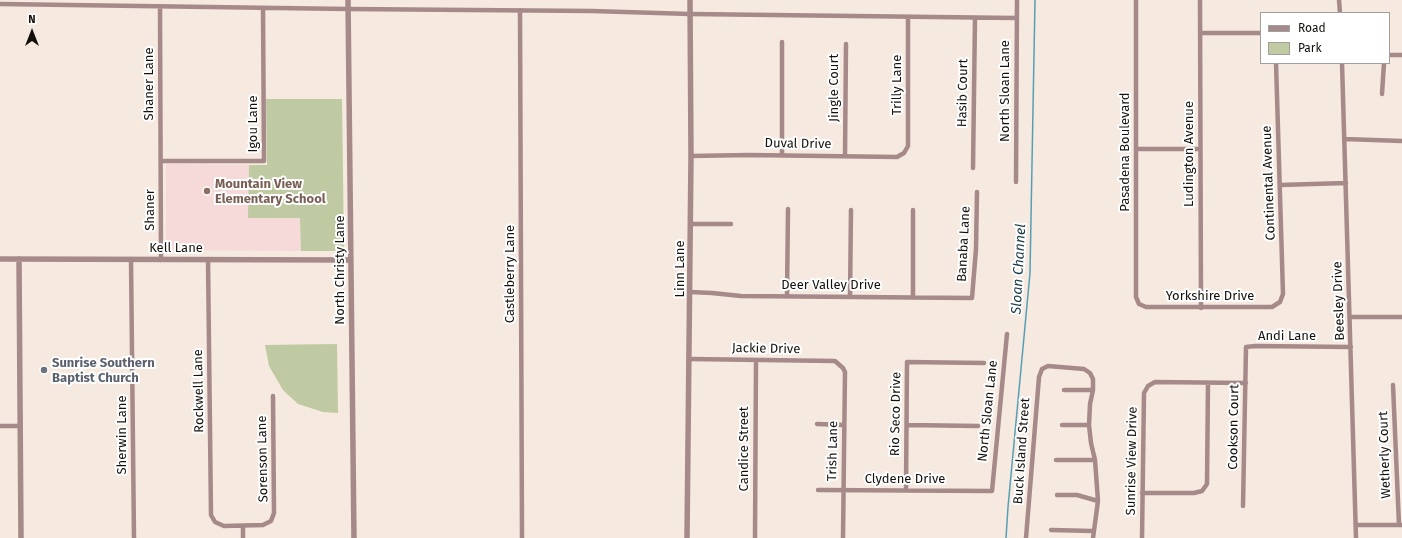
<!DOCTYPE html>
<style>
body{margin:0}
#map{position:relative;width:1402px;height:538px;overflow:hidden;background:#f5e9e0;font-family:"Fira Sans",sans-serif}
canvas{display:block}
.legend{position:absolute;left:1260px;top:12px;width:130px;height:52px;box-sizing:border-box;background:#fff;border:1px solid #a1a09e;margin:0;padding:5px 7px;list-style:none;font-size:12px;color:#14110d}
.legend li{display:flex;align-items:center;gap:8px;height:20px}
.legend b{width:20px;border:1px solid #a1a09e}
.north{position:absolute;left:12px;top:12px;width:40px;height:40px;-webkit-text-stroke:3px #fff;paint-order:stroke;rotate:0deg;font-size:11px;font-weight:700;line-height:16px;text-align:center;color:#14110d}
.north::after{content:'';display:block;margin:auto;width:14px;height:18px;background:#14110d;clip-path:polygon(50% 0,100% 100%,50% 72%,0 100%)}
</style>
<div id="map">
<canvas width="1402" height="538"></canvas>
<ul class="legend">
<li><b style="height:5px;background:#a68989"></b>Road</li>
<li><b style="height:11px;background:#c0caa2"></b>Park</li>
</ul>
<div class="north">N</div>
</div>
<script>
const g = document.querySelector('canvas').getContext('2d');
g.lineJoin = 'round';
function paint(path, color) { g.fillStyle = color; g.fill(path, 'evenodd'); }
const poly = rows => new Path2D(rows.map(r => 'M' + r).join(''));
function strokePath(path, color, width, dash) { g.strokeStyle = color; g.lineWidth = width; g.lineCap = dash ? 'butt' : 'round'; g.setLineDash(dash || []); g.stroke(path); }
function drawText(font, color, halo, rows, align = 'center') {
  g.font = font + ' "Fira Sans",sans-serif'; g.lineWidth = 4; g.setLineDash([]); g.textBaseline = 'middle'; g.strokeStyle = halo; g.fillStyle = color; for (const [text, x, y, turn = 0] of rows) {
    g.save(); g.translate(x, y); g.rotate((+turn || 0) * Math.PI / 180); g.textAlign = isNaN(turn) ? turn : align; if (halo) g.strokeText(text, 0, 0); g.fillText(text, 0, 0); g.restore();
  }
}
paint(poly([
 [166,164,249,165,249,218,301,218,301,251,166,250]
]), '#f5dad9');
paint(poly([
 [266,99,342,99,344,251,301,251,300,218,248,218,249,165,267,165],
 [337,344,338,413,323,412,298,404,283,390,269,366,265,345]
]), '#c0caa2');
strokePath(poly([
 [1006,538,1008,507,1030,273,1035,0]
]), '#569fb3', 1.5);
strokePath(poly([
 [1136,0,1136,297,1139,304,1146,307,1272,307,1280,302,1283,294,1276,63],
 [1200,0,1201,308],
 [1339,0,1340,13],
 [0,4,348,9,592,11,690,14,1016,18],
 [160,7,161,260],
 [520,10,522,538],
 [1200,33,1261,33],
 [1389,55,1402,55],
 [1342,63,1356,538],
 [1382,94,1384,63],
 [1344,139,1402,141],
 [1136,149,1200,149],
 [782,155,782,42],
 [691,156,749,155,897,157,904,153,908,146,908,17],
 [845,156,846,44],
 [161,161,264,161,263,8],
 [973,168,975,18],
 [1016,182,1017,0],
 [1280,185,1346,183],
 [691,224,731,224],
 [131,259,134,538],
 [208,259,211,515,215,522,224,526,263,525,271,521,274,513,273,396],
 [690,292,712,293,741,296,972,298,976,249,977,192],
 [787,296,788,209],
 [850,297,851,210],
 [913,297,913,210],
 [1350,317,1402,317],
 [690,359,835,361,843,368,845,372,843,538],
 [1393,385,1399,525],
 [1064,390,1093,390],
 [817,424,844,425],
 [907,425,978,426],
 [1062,425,1089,425],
 [0,426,20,426],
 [1056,460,1095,460],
 [818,490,992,491,1007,334],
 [906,490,907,362,984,363],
 [1142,493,1194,493,1202,491,1207,484,1208,383],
 [1057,495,1077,495,1098,501],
 [1243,506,1246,347,1255,346,1351,347],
 [1356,525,1402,525],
 [1051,530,1093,531],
 [243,538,243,526],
 [755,538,756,360],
 [1026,538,1039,377,1042,369,1048,366,1084,369,1090,373,1093,379,1093,390,1090,404,1089,425,1091,443,1095,460,1098,501,1093,538],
 [1142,538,1144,393,1148,386,1155,382,1246,383]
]), '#a68989', 4.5);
strokePath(poly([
 [348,0,354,538],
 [0,259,351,260],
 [19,259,21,538],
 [687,538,691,156,690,0]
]), '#a68989', 5.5);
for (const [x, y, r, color] of [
 [207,191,4,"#8d6e63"],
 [44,370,4,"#6b7280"]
]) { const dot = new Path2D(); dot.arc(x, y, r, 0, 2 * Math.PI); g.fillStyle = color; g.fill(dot); strokePath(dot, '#fff', 1.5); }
drawText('13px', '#14110d', '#fff', [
 ["Shaner Lane",149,84,-90],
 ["Trilly Lane",897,85,-90],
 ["Jingle Court",834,88,-90],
 ["North Sloan Lane",1005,91,-90],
 ["Hasib Court",963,93,-89],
 ["Igou Lane",253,124,-90],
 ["Duval Drive",798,144,1],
 ["Pasadena Boulevard",1125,152,-90],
 ["Ludington Avenue",1189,154,-90],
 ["Continental Avenue",1269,183,-92],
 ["Shaner",150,210,-90],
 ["Banaba Lane",964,244,-87],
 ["Kell Lane",176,248],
 ["Linn Lane",680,269,-90],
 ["North Christy Lane",340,270,-90],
 ["Castleberry Lane",510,274,-90],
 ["Deer Valley Drive",831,285],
 ["Yorkshire Drive",1210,296],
 ["Beesley Drive",1339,301,-92],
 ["Andi Lane",1287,336],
 ["Jackie Drive",766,349,1],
 ["Rockwell Lane",199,391,-91],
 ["North Sloan Lane",988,411,-84],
 ["Rio Seco Drive",896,414,-89],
 ["Cookson Court",1234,427,-89],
 ["Sherwin Lane",122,435,-90],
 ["Candice Street",744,449,-90],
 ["Trish Lane",833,451,-89],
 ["Buck Island Street",1022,451,-86],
 ["Wetherly Court",1385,455,-92],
 ["Sorenson Lane",263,459,-91],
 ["Sunrise View Drive",1132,461,-89],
 ["Clydene Drive",905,479]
]);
drawText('bold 13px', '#785e54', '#fff', [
 ["Mountain View",215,184],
 ["Elementary School",215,199]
], 'left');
drawText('bold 13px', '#5b616d', '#fff', [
 ["Sunrise Southern",52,363],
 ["Baptist Church",52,378]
], 'left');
drawText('italic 14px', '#173a44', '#fff', [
 ["Sloan Channel",1019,269,-87]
]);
</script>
